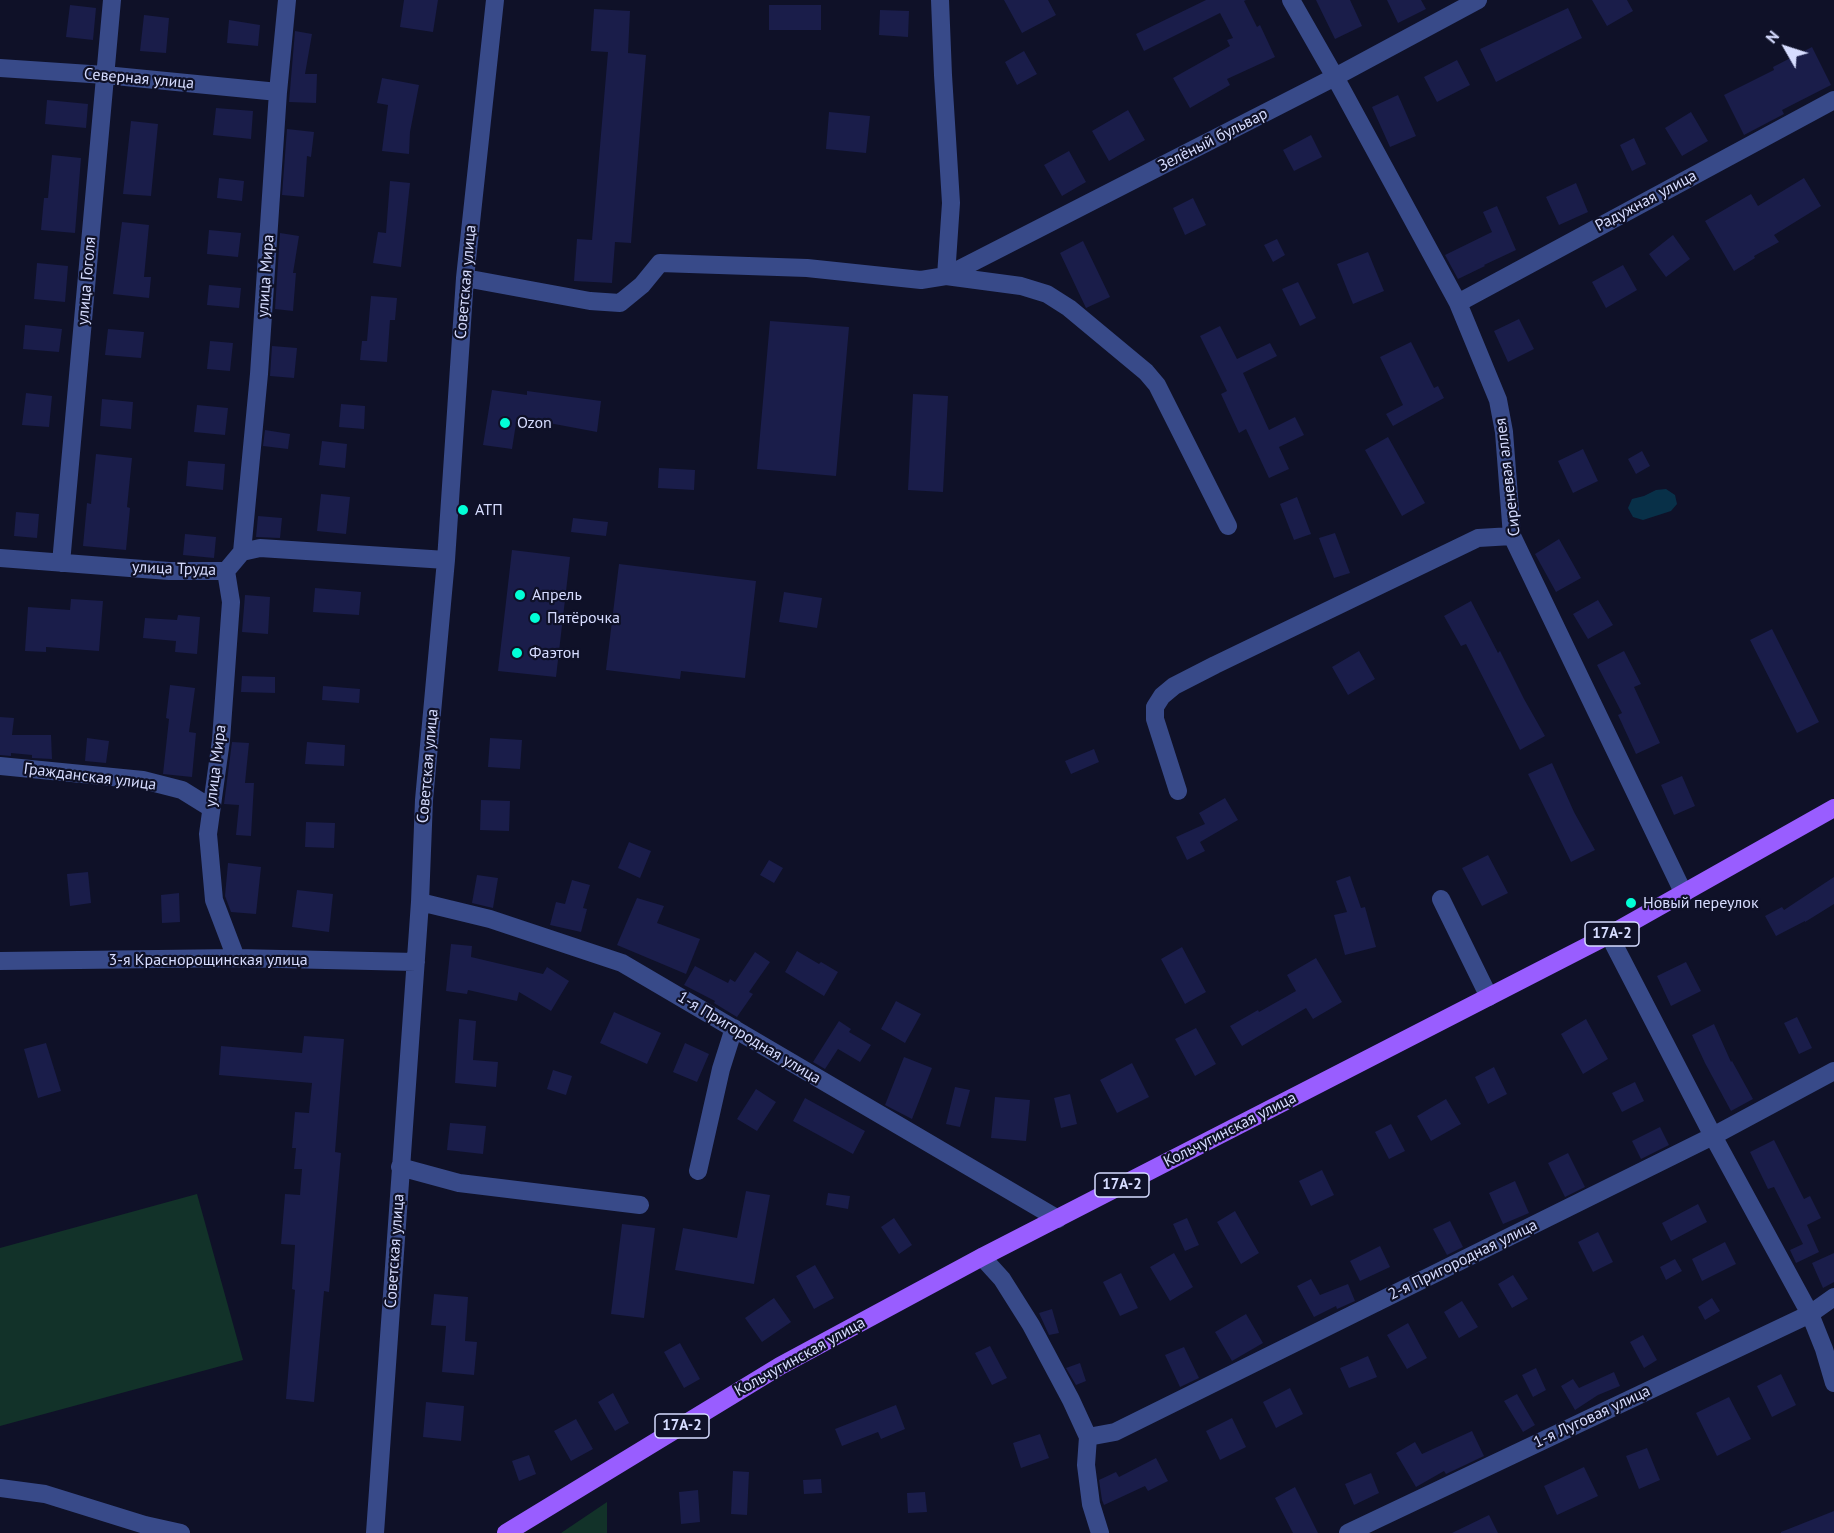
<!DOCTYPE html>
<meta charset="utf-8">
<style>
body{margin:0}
#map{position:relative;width:1834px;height:1533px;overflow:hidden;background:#0f1128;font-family:"PT Sans",sans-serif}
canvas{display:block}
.north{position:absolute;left:1756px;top:18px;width:60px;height:60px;-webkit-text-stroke:4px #0f1128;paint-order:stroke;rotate:309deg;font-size:16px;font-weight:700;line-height:24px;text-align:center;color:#d6dcff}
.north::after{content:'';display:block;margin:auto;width:21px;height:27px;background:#d6dcff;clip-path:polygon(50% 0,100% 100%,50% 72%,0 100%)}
</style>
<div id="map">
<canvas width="1834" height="1533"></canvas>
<div class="north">N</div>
</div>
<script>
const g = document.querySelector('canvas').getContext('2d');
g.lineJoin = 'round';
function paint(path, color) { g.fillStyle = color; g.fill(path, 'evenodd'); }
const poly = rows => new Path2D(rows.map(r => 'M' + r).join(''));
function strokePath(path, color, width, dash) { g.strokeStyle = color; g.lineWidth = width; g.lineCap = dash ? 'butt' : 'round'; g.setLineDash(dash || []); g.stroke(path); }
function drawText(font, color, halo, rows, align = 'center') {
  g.font = font + ' "PT Sans",sans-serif'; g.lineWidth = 4.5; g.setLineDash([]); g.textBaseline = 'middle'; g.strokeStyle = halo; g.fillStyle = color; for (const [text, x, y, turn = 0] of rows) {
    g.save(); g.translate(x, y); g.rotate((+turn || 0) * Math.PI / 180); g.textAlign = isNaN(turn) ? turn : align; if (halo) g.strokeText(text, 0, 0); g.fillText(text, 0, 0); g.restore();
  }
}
paint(poly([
 [197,1194,243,1360,0,1426,0,1248],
 [607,1502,607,1533,561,1533]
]), '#123229');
paint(poly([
 [1666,489,1675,495,1677,504,1671,511,1643,520,1633,517,1628,508,1632,499,1644,496,1656,490]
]), '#083048');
paint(poly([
 [404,0,438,0,433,32,400,27],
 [1004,0,1048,0,1056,15,1022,33],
 [1206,0,1246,0,1244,1,1257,27,1260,25,1275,57,1227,79,1230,85,1190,108,1173,78,1230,46,1227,40,1233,38,1220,13,1144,51,1136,34],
 [1316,0,1350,0,1362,26,1335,39],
 [1387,0,1421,0,1426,9,1398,23],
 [1592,0,1627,0,1633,11,1607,26],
 [70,5,96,8,93,40,66,37],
 [769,5,821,5,821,30,769,30],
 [1568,8,1582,38,1496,82,1480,49],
 [594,9,630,11,628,53,646,55,631,243,615,242,612,283,574,281,577,239,592,240,608,52,591,51],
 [880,10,909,11,908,37,879,35],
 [144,15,169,18,166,53,140,51],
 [229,20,260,25,258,46,227,43],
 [295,31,312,34,305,74,317,74,316,103,289,102],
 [1812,47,1831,85,1782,110,1784,114,1744,135,1724,95,1774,70,1773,67],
 [1024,51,1037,74,1017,85,1005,62],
 [1457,60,1470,85,1437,102,1424,77],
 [382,78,419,85,410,132,409,154,382,151,388,105,377,103],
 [1398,95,1416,136,1390,147,1372,107],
 [47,100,88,104,86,128,45,124],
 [216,108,253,111,251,139,213,135],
 [1128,110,1145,140,1109,161,1092,131],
 [829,112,870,116,866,153,826,149],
 [1691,112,1708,141,1682,156,1665,128],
 [131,121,158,124,151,196,123,194],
 [287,129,314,132,311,157,307,156,304,197,282,195],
 [1311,135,1322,157,1294,171,1283,150],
 [1634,138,1646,164,1632,171,1620,145],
 [1069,151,1086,182,1062,196,1044,165],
 [52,155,81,158,75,233,41,230,44,198,48,198],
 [219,178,244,181,242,201,217,198],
 [1804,178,1821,206,1774,235,1779,242,1754,256,1755,258,1734,271,1705,221,1751,194,1758,206],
 [390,181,410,183,401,267,373,263,378,232,386,233],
 [1576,183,1588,212,1559,225,1546,197],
 [1193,198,1206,225,1185,235,1173,208],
 [1497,206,1516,250,1484,265,1485,266,1458,279,1445,255,1492,232,1483,212],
 [122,222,149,225,144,277,151,277,149,298,113,294],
 [209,230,241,233,238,257,207,254],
 [280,233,299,236,293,273,296,273,293,311,275,309],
 [1673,235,1690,259,1666,277,1649,254],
 [1277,239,1285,255,1273,262,1264,245],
 [1083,241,1110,297,1086,308,1060,253],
 [1368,252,1384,291,1353,304,1337,264],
 [37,263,68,266,65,302,34,299],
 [1623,265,1637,290,1606,308,1592,282],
 [1298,282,1316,318,1300,326,1282,289],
 [209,285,241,288,239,308,207,305],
 [371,296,397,298,395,320,390,320,387,362,360,360,362,341,367,341],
 [1519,319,1534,349,1508,362,1494,331],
 [770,321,849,327,836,476,757,469],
 [25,325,62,329,59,352,23,349],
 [1220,326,1237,359,1270,343,1277,356,1243,373,1269,430,1295,417,1304,435,1279,447,1289,469,1269,478,1246,429,1239,433,1221,394,1227,391,1200,336],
 [108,329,144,332,141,358,105,355],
 [210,341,233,343,230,371,207,369],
 [1411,342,1434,388,1438,386,1444,398,1393,426,1386,414,1403,405,1380,357],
 [272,346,297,348,294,378,270,376],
 [492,390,527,395,527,391,601,401,597,432,517,417,512,449,483,445],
 [26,393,52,396,49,427,22,425],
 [913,394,948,396,943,492,908,490],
 [102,399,133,402,131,429,100,426],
 [341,404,365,406,364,429,339,427],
 [197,405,228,408,225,435,194,432],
 [265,430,290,434,288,449,263,446],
 [1388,437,1425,503,1402,516,1365,450],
 [322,441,347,444,345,468,319,465],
 [1583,449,1598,481,1573,493,1558,461],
 [1642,451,1650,466,1636,474,1628,459],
 [96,454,132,458,127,507,130,508,126,550,83,546,87,503,91,504],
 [188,461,225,464,223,490,186,486],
 [659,468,695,470,694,490,658,488],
 [321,494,350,497,346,534,317,531],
 [1297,497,1311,534,1294,540,1280,504],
 [16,512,39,514,37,538,14,536],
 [258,516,282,518,280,538,256,537],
 [573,518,608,522,606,536,571,532],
 [1335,533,1350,573,1334,578,1319,538],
 [185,534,216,537,214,558,183,555],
 [1559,539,1581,578,1556,592,1535,554],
 [512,550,570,557,556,677,498,671],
 [619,564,756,581,745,678,681,671,680,679,606,670],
 [315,588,361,592,359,615,313,612],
 [784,592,822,598,817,628,779,622],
 [245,595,270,597,268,634,242,632],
 [71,599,103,601,99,651,46,647,46,652,25,651,28,607,70,610],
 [1598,600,1613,625,1588,639,1573,614],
 [1471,601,1498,653,1500,651,1524,699,1545,736,1520,750,1466,644,1461,646,1444,616],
 [178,615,200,617,197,654,175,652,176,641,143,638,145,618,177,620],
 [1772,629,1819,722,1797,733,1750,640],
 [1359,651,1375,679,1348,695,1332,667],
 [1624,651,1641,684,1634,687,1660,743,1636,754,1618,715,1622,713,1597,665],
 [242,676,275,677,275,693,241,692],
 [170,685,195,688,189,732,196,733,192,777,163,774,169,719,166,718],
 [323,686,360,689,359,703,322,700],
 [0,717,14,718,12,735,51,735,52,759,32,758,32,755,11,753,11,756,0,755],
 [87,738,109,741,106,763,85,761],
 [490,738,522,740,520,769,488,767],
 [232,742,249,743,245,783,254,783,251,836,236,835,239,805,224,804],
 [307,742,345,745,344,766,305,764],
 [1094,749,1099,762,1071,774,1065,761],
 [1552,763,1574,812,1595,850,1571,862,1528,774],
 [1682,776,1695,806,1674,815,1661,785],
 [1225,798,1238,820,1200,842,1205,851,1187,860,1176,837,1205,824,1199,813],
 [481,800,510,801,509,831,480,830],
 [306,822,335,823,334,848,305,847],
 [629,842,651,851,640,878,618,868],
 [1488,855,1508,893,1482,906,1462,868],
 [769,860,783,868,774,883,760,875],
 [228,863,261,867,256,914,231,912,225,896],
 [88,872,91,903,70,906,67,874],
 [477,875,498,878,493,908,472,903],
 [1350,876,1361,908,1365,907,1376,947,1345,955,1334,915,1347,912,1336,881],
 [1834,877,1834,904,1805,922,1805,921,1776,936,1765,916,1782,907,1784,910],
 [572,880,590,885,583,908,587,909,581,932,550,925,556,902,565,904],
 [297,890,333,894,329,932,292,927],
 [179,893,180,922,162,923,161,895],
 [637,898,664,906,657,923,700,939,686,974,617,945],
 [451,944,472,946,471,957,543,974,547,967,569,981,551,1011,519,992,517,1001,468,990,467,994,446,991],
 [1182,947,1206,992,1185,1004,1161,959],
 [797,951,819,964,821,962,838,972,824,996,785,972],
 [755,952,770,962,749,992,753,994,737,1017,714,1003,715,1001,684,985,695,966,728,983,730,979,735,982],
 [1316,958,1342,1002,1313,1019,1306,1008,1242,1046,1230,1026,1258,1010,1259,1012,1296,991,1287,975],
 [1686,962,1701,991,1671,1006,1657,976],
 [896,1001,921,1014,905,1043,881,1029],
 [614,1012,661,1033,647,1064,600,1043],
 [1797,1017,1812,1048,1799,1054,1784,1023],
 [459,1019,476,1021,473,1060,498,1062,496,1087,455,1083],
 [1586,1019,1608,1059,1583,1074,1561,1034],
 [839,1021,851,1029,849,1032,871,1045,860,1062,838,1049,825,1069,813,1062],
 [1714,1024,1731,1062,1732,1061,1753,1099,1731,1111,1705,1063,1692,1035],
 [1196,1028,1216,1064,1195,1076,1175,1039],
 [304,1036,344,1039,335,1152,341,1153,329,1292,324,1291,314,1402,286,1399,295,1290,292,1289,295,1245,281,1244,285,1194,300,1195,302,1169,294,1169,296,1148,292,1148,295,1112,309,1113,312,1083,219,1075,221,1046,302,1053],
 [46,1043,61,1091,38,1098,24,1049],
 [685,1043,709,1054,697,1082,673,1072],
 [904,1057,932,1068,912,1119,885,1105],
 [1132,1063,1149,1097,1117,1113,1100,1080],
 [1494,1067,1507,1094,1488,1104,1475,1077],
 [553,1070,572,1076,566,1095,547,1089],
 [1635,1082,1644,1101,1622,1112,1612,1093],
 [955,1087,970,1090,960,1127,946,1124],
 [756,1089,776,1102,757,1131,737,1119],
 [1070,1094,1077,1124,1061,1128,1054,1098],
 [995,1097,1030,1100,1026,1141,991,1138],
 [805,1098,865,1131,853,1154,793,1121],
 [1446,1099,1461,1124,1431,1141,1417,1116],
 [450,1123,486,1126,483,1154,447,1150],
 [1391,1124,1405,1151,1389,1159,1375,1132],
 [1660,1127,1669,1145,1641,1159,1632,1141],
 [1774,1140,1804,1199,1810,1196,1821,1218,1807,1225,1819,1252,1796,1263,1790,1250,1803,1244,1774,1187,1768,1189,1750,1152],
 [1568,1153,1585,1187,1565,1197,1548,1163],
 [1322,1170,1334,1195,1311,1206,1299,1181],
 [1515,1181,1529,1213,1503,1224,1489,1193],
 [746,1191,770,1195,754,1284,675,1270,683,1228,737,1238],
 [828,1193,850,1196,848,1209,826,1205],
 [1698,1204,1707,1222,1671,1241,1662,1223],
 [1235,1211,1259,1253,1241,1264,1217,1222],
 [894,1218,912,1245,899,1254,881,1227],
 [1187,1218,1199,1245,1185,1251,1173,1224],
 [1450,1221,1463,1247,1447,1255,1433,1229],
 [622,1224,655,1228,644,1318,611,1314],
 [1598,1232,1613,1262,1593,1272,1578,1242],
 [1725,1242,1736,1264,1702,1281,1692,1259],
 [1380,1246,1390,1267,1360,1281,1350,1261],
 [1174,1253,1193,1287,1170,1301,1150,1267],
 [1834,1253,1834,1282,1823,1288,1812,1263],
 [1675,1259,1682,1271,1666,1280,1660,1267],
 [815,1265,834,1298,814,1309,796,1276],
 [1121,1273,1138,1308,1120,1316,1103,1282],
 [1513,1275,1528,1299,1512,1308,1498,1284],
 [1311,1279,1320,1295,1348,1284,1355,1301,1337,1309,1336,1306,1314,1317,1297,1286],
 [434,1294,468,1297,465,1341,477,1342,474,1375,442,1372,446,1326,431,1325],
 [774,1298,791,1322,762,1342,745,1318],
 [1712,1298,1720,1311,1705,1320,1698,1307],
 [1462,1301,1478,1327,1459,1338,1444,1312],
 [1052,1309,1059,1333,1049,1335,1039,1313],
 [1246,1314,1263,1343,1232,1361,1215,1332],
 [1408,1323,1427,1358,1407,1369,1387,1335],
 [1643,1335,1657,1360,1644,1368,1630,1342],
 [680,1343,700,1379,684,1388,664,1352],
 [990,1346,1007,1378,992,1385,975,1353],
 [1184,1347,1199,1378,1180,1387,1165,1355],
 [1368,1356,1377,1377,1349,1388,1340,1368],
 [1080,1363,1086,1381,1076,1385,1066,1368],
 [1536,1368,1546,1390,1533,1397,1522,1375],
 [1614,1372,1620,1386,1598,1395,1575,1410,1561,1386,1573,1379,1579,1388],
 [1781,1374,1796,1405,1772,1417,1757,1386],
 [1290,1388,1303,1414,1276,1428,1263,1402],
 [613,1393,629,1423,615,1431,598,1402],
 [1517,1394,1535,1425,1523,1432,1504,1401],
 [1729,1397,1751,1439,1717,1456,1696,1413],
 [426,1402,464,1406,461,1441,423,1437],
 [896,1405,905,1429,881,1439,878,1432,842,1446,835,1429],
 [1232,1418,1246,1447,1220,1460,1206,1431],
 [576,1419,593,1449,571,1461,554,1431],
 [1472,1431,1484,1456,1446,1474,1444,1471,1416,1487,1396,1453,1415,1442,1422,1454],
 [1040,1434,1049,1458,1021,1468,1013,1443],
 [1647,1448,1660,1480,1639,1489,1626,1456],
 [529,1455,536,1474,519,1481,512,1461],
 [1156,1458,1168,1481,1148,1491,1145,1486,1104,1505,1102,1500,1099,1480,1116,1472,1119,1477],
 [1584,1467,1598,1496,1557,1515,1544,1486],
 [733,1471,749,1472,747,1515,731,1514],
 [1371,1473,1379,1493,1354,1505,1345,1484],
 [821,1479,822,1493,804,1494,803,1480],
 [1295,1487,1318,1533,1293,1533,1275,1498],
 [698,1490,700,1522,681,1524,679,1492],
 [925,1492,927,1512,908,1513,907,1493],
 [1834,1511,1834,1533,1781,1533,1781,1532],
 [1489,1515,1498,1533,1452,1533]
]), '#1a1d4a');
strokePath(poly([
 [940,0,943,75,951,203,946,276,1021,286,1047,294,1069,308,1146,372,1157,385,1228,526],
 [1291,0,1335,77,1458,303,1498,400,1504,432,1512,536,1684,894],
 [0,68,105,75,278,92],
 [465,278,590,301,620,303,642,285,660,263,807,268,921,280,946,276,1335,77,1478,0],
 [1458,303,1834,100],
 [242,552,259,374,278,92,287,0],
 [0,558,169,571,226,571,242,552,260,548,446,560],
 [61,563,112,0],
 [226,571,231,602,221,740,208,834,214,900,236,958],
 [0,766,143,780,182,790,211,808],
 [1178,791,1155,719,1155,707,1162,696,1174,686,1215,665,1478,538,1512,536],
 [1441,899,1489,997],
 [420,902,490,919,622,963,1058,1219],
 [1609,935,1713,1136,1810,1314,1824,1349,1834,1383],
 [0,961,236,958,416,962],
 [400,1167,459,1183,640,1205],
 [698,1171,721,1069,734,1028],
 [982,1257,1002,1279,1031,1325,1071,1400,1088,1437,1086,1465,1091,1504,1100,1533],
 [1088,1437,1115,1432,1713,1136,1834,1071],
 [0,1488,45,1494,145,1525,181,1533],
 [375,1533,420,902,424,800,446,560,465,278,495,0],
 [1348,1533,1810,1314,1834,1297]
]), '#384a89', 18);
strokePath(poly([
 [506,1533,780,1366,982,1257,1609,935,1834,808]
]), '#995dff', 18);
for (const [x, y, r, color] of [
 [505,423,6,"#02ffd7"],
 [463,510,6,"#02ffd7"],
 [520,595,6,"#02ffd7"],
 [535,618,6,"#02ffd7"],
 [517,653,6,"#02ffd7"],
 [1631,903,6,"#02ffd7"]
]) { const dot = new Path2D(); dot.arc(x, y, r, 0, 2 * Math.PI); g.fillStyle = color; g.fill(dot); strokePath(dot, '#0f1128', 2); }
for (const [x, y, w] of [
 [1612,934,54],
 [1122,1185,54],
 [682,1426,54]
]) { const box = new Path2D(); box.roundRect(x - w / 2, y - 12, w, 24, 4.5); g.fillStyle = '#0f1128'; g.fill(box); strokePath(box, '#d6dcff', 1.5); }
drawText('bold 15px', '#d6dcff', null, [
 ["17А-2",1612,934],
 ["17А-2",1122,1185],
 ["17А-2",682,1426]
]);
drawText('16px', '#d6dcff', '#0f1128', [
 ["Северная улица",139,79,5],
 ["Зелёный бульвар",1213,140,-27],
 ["Радужная улица",1646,201,-28],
 ["улица Мира",266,276,-86],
 ["улица Гоголя",87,281,-85],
 ["Советская улица",466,282,-85],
 ["Сиреневая аллея",1508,477,-97],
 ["улица Труда",174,569,2],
 ["улица Мира",216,766,-83],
 ["Советская улица",428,766,-85],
 ["Гражданская улица",90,777,7],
 ["3-я Краснорощинская улица",208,960],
 ["1-я Пригородная улица",749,1038,31],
 ["Кольчугинская улица",1230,1130,-27],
 ["Советская улица",395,1251,-86],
 ["2-я Пригородная улица",1463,1260,-26],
 ["Кольчугинская улица",800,1357,-29],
 ["1-я Луговая улица",1592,1417,-25]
]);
drawText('16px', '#d6dcff', '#0f1128', [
 ["Ozon",517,423],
 ["АТП",475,510],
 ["Апрель",532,595],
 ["Пятёрочка",547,618],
 ["Фаэтон",529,653],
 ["Новый переулок",1643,903]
], 'left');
</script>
